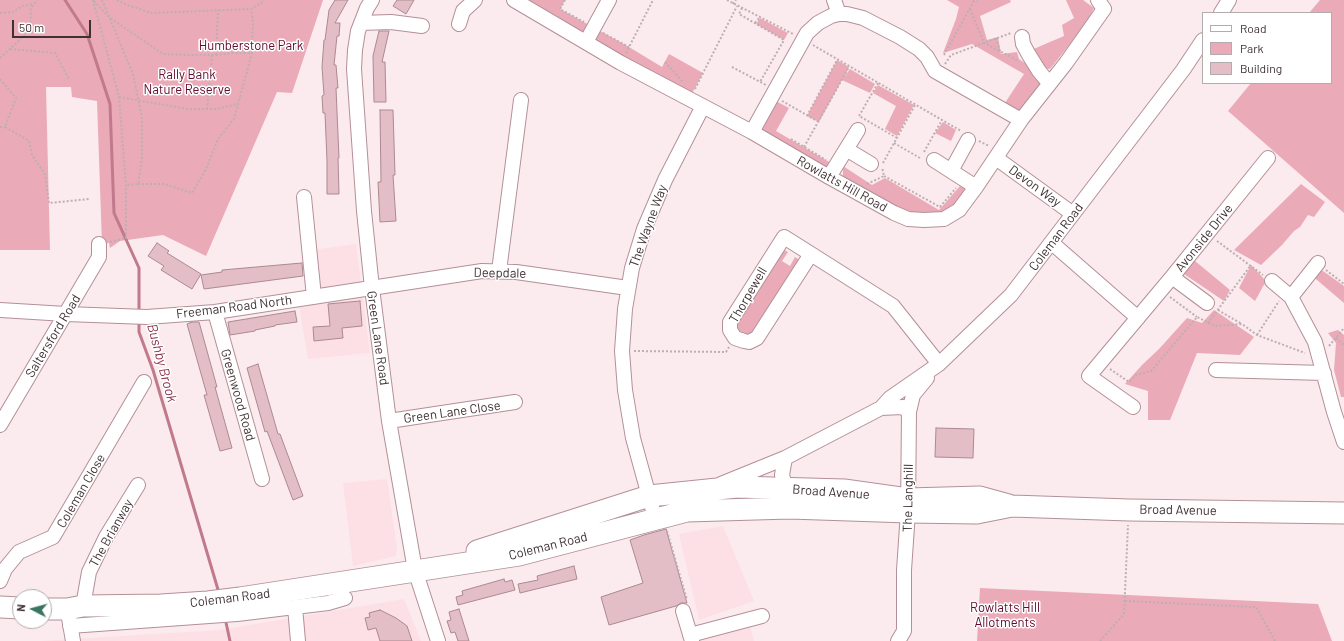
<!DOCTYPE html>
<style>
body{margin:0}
#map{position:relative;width:1344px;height:641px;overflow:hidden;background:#fbebee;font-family:Barlow,sans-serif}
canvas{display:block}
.legend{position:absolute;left:1202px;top:12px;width:130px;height:72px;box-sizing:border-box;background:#fff;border:1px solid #b2acae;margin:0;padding:5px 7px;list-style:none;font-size:12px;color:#3f3034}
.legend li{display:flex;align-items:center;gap:8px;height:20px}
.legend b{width:20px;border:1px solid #b2acae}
.north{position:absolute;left:12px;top:589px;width:40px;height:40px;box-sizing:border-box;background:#fff;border:1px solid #b2acae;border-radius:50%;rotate:276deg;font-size:11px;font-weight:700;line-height:16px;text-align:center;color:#3f3034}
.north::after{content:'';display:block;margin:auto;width:14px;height:18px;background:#3a755f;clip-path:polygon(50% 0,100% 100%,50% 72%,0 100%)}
.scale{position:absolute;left:12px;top:20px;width:79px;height:18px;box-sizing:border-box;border:2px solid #3f3034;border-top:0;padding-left:5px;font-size:12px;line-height:14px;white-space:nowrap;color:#3f3034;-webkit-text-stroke:3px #fff;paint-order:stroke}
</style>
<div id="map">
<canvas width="1344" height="641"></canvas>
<ul class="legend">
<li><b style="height:5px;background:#fff"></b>Road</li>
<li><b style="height:11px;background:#ebaab8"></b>Park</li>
<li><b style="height:11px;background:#e4bec6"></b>Building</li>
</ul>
<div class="north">N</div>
<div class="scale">50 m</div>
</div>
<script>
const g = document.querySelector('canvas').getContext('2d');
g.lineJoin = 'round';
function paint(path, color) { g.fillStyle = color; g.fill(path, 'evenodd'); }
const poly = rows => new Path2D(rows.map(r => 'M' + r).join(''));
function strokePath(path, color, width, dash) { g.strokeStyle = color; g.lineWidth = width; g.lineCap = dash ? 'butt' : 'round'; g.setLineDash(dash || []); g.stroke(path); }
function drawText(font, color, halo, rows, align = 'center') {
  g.font = font + ' Barlow,sans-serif'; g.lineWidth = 3; g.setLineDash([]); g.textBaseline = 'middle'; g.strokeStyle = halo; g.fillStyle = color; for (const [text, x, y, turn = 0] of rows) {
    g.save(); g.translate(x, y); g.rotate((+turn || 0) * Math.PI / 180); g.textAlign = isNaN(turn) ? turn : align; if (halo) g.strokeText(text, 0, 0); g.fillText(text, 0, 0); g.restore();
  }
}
paint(poly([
 [356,244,370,353,308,359,299,306,320,303,312,250],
 [387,479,397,548,396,556,353,566,343,483],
 [723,526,754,601,699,620,679,534],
 [404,599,421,641,40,641,219,630],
 [750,626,754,641,698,641,698,639]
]), '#fde0e6');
paint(poly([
 [0,0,323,0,292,93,277,92,206,256,163,235,120,241,110,248,109,243,102,244,97,101,72,97,71,87,46,87,50,250,0,250],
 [514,0,565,0,560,9,629,47,662,67,669,54,703,73,689,99],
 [947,0,1010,0,1011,2,980,16,987,40,998,37,1001,54,1017,52,1019,59,1039,73,1049,83,1022,119,1001,109,1024,74,972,44,943,53,956,19,959,7],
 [1066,0,1083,0,1094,8,1086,24,1050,69,1042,68,1029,51,1064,36,1062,25,1074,18],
 [1320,0,1344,0,1344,213,1228,111,1251,83,1331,83,1331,13,1309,13],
 [760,18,788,33,784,40,756,24],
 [837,60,849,67,845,76,850,69,875,84,870,93,842,80,819,122,807,116],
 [878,85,914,105,897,136,885,129,896,106,873,93],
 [774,100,789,108,776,131,836,166,829,177,752,132],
 [943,122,956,130,951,141,935,133],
 [843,166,872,185,885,178,939,210,960,186,965,187,965,193,954,207,940,214,908,215,843,179],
 [1301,184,1325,202,1314,217,1308,215,1300,227,1294,231,1282,245,1261,265,1234,250],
 [781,248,788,252,782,261,790,266,795,257,801,261,754,335,739,335,733,322,751,302,781,255],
 [1189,256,1230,290,1224,301,1181,272],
 [1251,265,1266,281,1255,301,1239,288],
 [1316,266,1344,286,1344,303,1310,274],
 [1214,310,1254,337,1240,355,1197,353,1170,420,1148,420,1148,391,1125,384,1142,365,1159,349,1187,318,1202,323],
 [1338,330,1344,335,1344,397,1341,397,1334,370,1336,343,1328,333],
 [980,588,1318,604,1332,641,977,641]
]), '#ebaab8');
strokePath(poly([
 [65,0,87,34,110,104,114,213,139,268,139,313],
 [139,320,139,332,153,370,219,593],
 [225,618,230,641]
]), '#c17a8b', 3);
const building = poly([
 [335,0,348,0,335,23,340,23,339,36,337,36,334,65,336,65,338,88,336,88,339,158,338,158,339,194,327,194,327,161,325,113,323,113,322,96,324,95,322,67,324,40,325,40,329,10,335,0],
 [397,0,414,0,406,14,393,6,397,0],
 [379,31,389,31,382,62,385,62,386,102,374,102,373,56,379,31],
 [380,110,393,110,395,175,393,175,396,221,380,222,378,182,381,182,380,110],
 [157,243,169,251,167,253,201,274,192,289,161,270,164,266,148,256,157,243],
 [302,263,303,276,204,289,201,275,222,272,222,270,302,263],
 [360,301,362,326,342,328,343,338,314,341,313,327,330,326,328,304,360,301],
 [295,311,297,322,275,325,275,326,255,330,255,331,230,335,228,322,295,311],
 [192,322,199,322,217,387,215,387,232,448,220,451,204,395,207,395,187,324,192,322],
 [258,364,278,434,280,434,303,496,293,500,267,431,265,432,247,368,258,364],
 [936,428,974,429,973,458,935,457,936,428],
 [666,529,687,603,681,603,676,606,609,625,601,597,643,583,630,540,644,535,666,529],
 [574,566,577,579,520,593,518,584,538,580,537,576,574,566],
 [504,579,505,582,512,580,515,590,458,605,456,597,463,595,462,591,504,579],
 [459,609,469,641,458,641,455,632,451,633,447,621,451,620,449,612,459,609],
 [380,610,396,618,407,626,412,641,380,641,376,628,368,630,365,618,370,617,369,613,380,610]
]);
paint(building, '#e4bec6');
strokePath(building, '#ac8990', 1);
const minor = poly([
 [372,0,367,8,358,31,355,50,354,69,364,211,372,288,389,421,415,570,438,641],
 [514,0,621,63,752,132,829,177,894,213,908,219,924,220,944,219,959,210,976,187,1021,120,1066,63,1104,9,1098,0],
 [834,0,839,14],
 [1221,13,1229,0],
 [361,23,391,22,422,26],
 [459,24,463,11,475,0],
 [1022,37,1023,44,1029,55,1039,71,1049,83],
 [586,42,609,0],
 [752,132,807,33,818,23,831,16,839,14,847,14,863,18,900,37,919,49,927,57,935,71,1021,120],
 [846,149,871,164],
 [996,158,1073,214],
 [934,160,976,187],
 [951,171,968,140],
 [829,177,858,130],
 [304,197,314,297],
 [1052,243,1138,318],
 [811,254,757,338,749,342,744,341,735,338,730,330,730,322,784,237,811,254,893,306,939,364],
 [1318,263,1291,297,1315,342,1334,412,1344,442],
 [499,271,521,100],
 [1172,277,1207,303],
 [1272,281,1291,297],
 [0,310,66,314,147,317,215,312,482,271,516,272,628,288],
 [215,312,262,479],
 [1216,370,1324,373],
 [1133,407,1089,376,1172,277,1268,158],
 [881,408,903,407,909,412],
 [389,421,515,402],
 [0,425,99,257,99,244],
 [785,458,782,475,788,496],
 [721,484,785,458,881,408,890,398,939,364,1011,295,1183,70,1203,40],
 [655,518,633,438,625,390,622,351,625,309,632,268,644,229,665,180,703,106],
 [0,581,5,569,19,552,53,537,144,382],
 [83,606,89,572,106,537,138,485],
 [295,607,298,641],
 [683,611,692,641],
 [69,618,73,641],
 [70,626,237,614,328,603,345,598],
 [690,635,762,616],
 [898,641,904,631,904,570,908,512,909,412,913,395,927,378]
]);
const highway = poly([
 [477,551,649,496,737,487,844,490,908,499,980,497,1009,505],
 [0,607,20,608],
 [44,609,67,609,83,606,161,605,208,602,240,598,519,555,687,511,790,508,908,512,977,513,1012,506,1129,510,1344,513]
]);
strokePath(minor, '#b39097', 16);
strokePath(highway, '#b39097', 23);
strokePath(poly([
 [93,0,119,97,126,185,126,238,110,242],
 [102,0,133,74,142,118,142,158,138,184,126,185],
 [117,0,127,5,152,13,251,9,263,2,264,0],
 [565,0,560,9,584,22],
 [727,0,793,34],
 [94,1,109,17,163,54,190,55,216,55,232,53,252,53,253,22,251,9],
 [733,4,736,0],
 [742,8,739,14,784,40,760,82],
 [970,9,984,43,1019,61],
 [0,13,13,12,22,6,33,4],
 [755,23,760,17],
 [603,33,629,47],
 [996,38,1000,51],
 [813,45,961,131],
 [10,49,55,53,69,79],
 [626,53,653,0],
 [216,55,218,10],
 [944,55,974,1,977,0],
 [0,58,25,35,30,28,31,8,37,0],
 [665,62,683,82],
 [945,64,951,55,1011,33],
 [732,67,766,85],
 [0,79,16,98,5,127,29,141,32,155,45,174,49,203,89,199],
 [878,83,859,116,897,138],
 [695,89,737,6],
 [119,97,188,109,216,109,238,104],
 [782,101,819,122],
 [207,109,212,55],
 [807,116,837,60],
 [0,127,5,127],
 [791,139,826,160],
 [979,141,989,146],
 [894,143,920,158],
 [804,147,849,67],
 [924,152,942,120],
 [883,163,915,105],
 [884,176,940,207,956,188],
 [138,184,164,184,192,193,206,169,218,139,234,119,252,53],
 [867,184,884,176,882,167],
 [1217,241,1263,275],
 [1326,270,1344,284],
 [1170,297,1197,317],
 [1218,310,1242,324],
 [1208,323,1251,265],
 [1257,335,1279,301],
 [1336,338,1344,345],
 [1329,346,1344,328],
 [634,351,726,352,729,347],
 [1110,369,1129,382,1136,375,1151,371,1197,317,1215,326,1242,324,1257,335,1305,353],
 [667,531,687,600],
 [1125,601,1256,607,1275,641],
 [1100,641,1124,614,1128,525]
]), '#beaeb2', 2, [2, 2]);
strokePath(minor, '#fff', 14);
strokePath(highway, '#fff', 21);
drawText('13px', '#610a2c', '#fff', [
 ["Humberstone Park",251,46],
 ["Rally Bank",187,75],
 ["Nature Reserve",187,90],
 ["Rowlatts Hill",1005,608],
 ["Allotments",1005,623]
]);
drawText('13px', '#3f3034', '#fff', [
 ["Rowlatts Hill Road",842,184,29],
 ["Devon Way",1035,186,36],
 ["The Wayne Way",648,226,-70],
 ["Coleman Road",1056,237,-53],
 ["Avonside Drive",1204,238,-51],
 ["Deepdale",500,273,1],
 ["Thorpewell",748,295,-60],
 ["Freeman Road North",234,307,-7],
 ["Saltersford Road",53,336,-59],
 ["Green Lane Road",378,338,82],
 ["Greenwood Road",238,395,74],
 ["Green Lane Close",452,412,-8],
 ["Coleman Close",81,491,-60],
 ["Broad Avenue",831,492,4],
 ["The Langhill",908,498,-89],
 ["Broad Avenue",1178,510,1],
 ["The Brianway",111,533,-61],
 ["Coleman Road",548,546,-14],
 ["Coleman Road",230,598,-7]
]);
drawText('italic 14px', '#88324c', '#fff', [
 ["Bushby Brook",162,363,75]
]);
</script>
